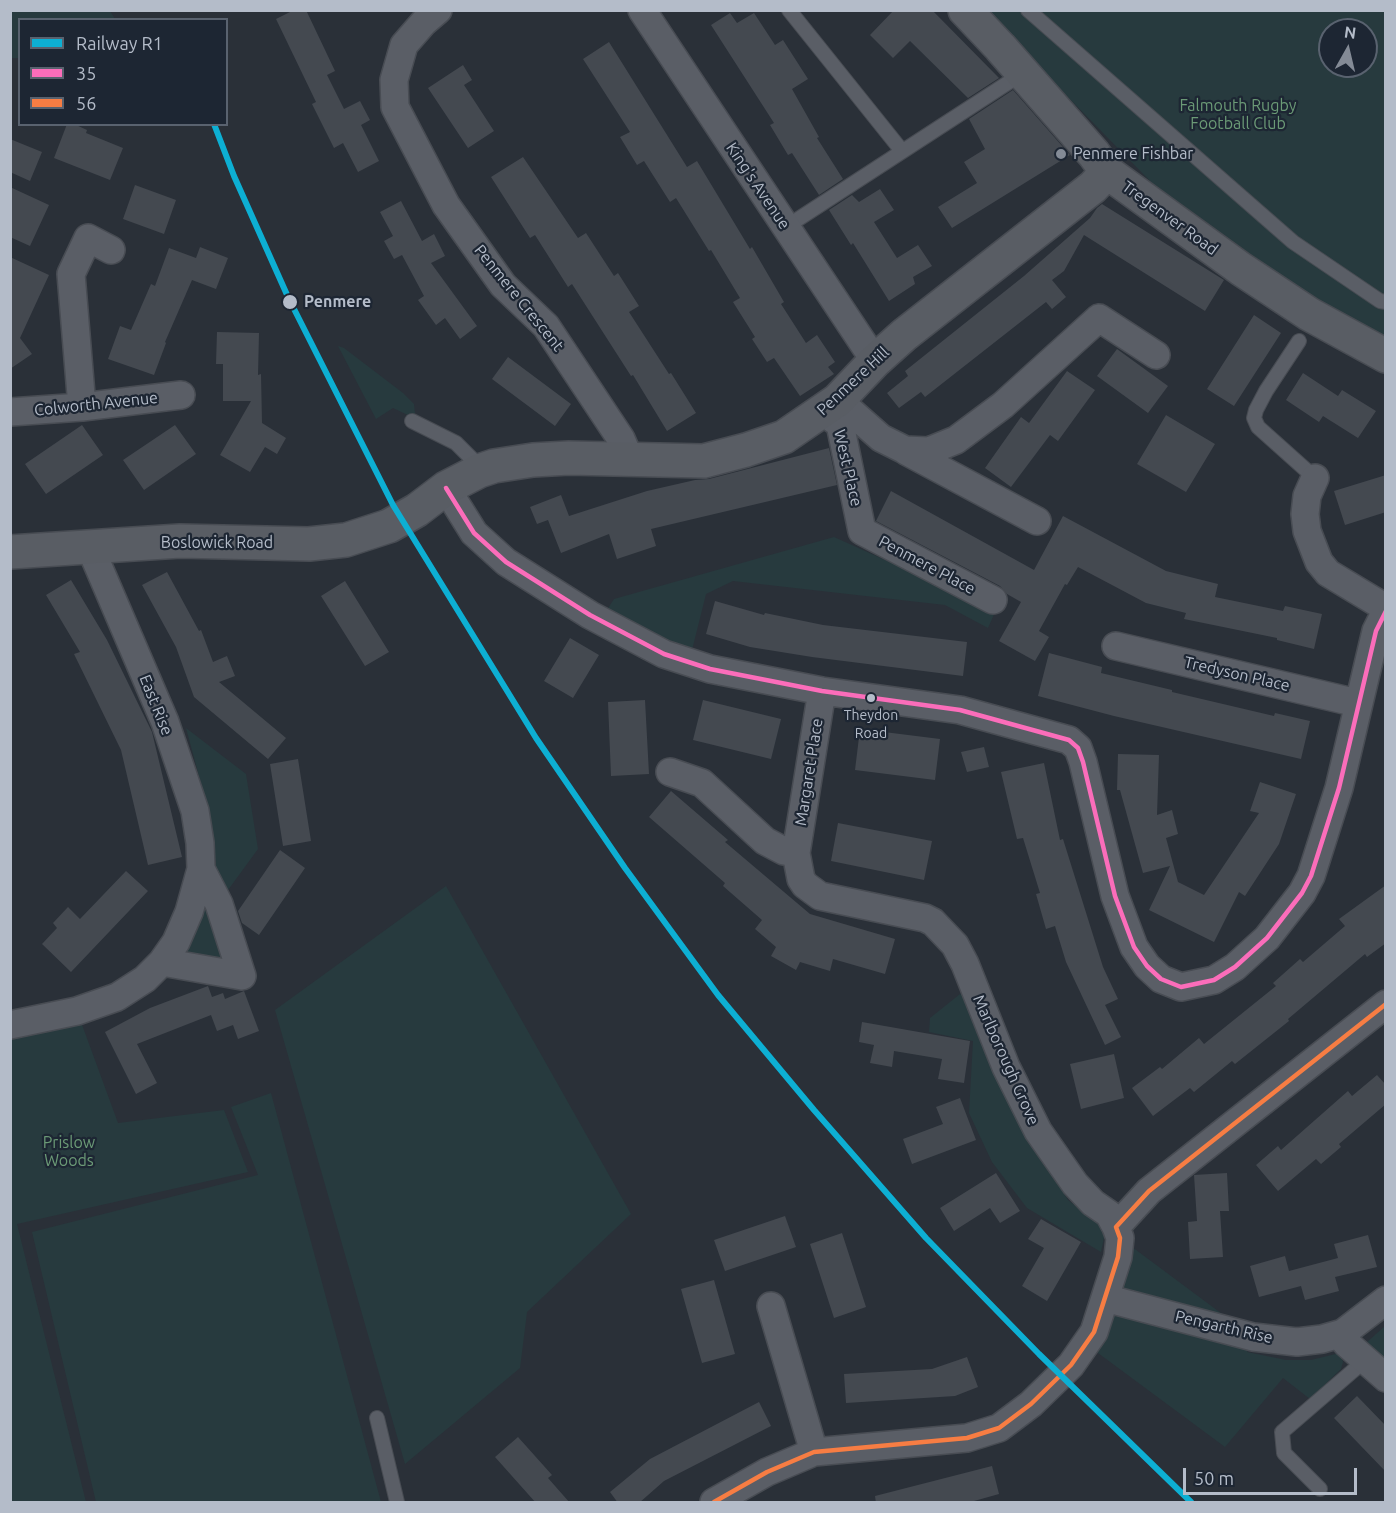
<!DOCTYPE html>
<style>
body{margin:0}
#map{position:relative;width:1396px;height:1513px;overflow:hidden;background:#2a3038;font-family:Ubuntu,sans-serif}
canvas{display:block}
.frame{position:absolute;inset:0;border:12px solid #b4bcc9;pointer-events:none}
.legend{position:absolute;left:18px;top:18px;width:210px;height:108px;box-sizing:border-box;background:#1d2633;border:2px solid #59626f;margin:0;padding:8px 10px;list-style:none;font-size:18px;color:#b4bcc9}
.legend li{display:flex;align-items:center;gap:12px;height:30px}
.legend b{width:30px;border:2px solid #59626f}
.north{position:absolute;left:1318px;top:18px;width:60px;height:60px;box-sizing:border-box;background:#1d2633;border:2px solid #59626f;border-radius:50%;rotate:8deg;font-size:16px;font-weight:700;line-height:24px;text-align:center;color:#b4bcc9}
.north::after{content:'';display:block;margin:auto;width:21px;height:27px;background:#848b96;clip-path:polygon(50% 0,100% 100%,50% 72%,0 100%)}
.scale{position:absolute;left:1183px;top:1468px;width:174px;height:27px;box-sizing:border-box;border:3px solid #b4bcc9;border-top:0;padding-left:8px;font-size:18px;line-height:21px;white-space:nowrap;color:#b4bcc9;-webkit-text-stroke:4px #1d2633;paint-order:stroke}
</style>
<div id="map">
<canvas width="1396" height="1513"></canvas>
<div class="frame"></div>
<ul class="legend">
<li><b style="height:8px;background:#0dafd3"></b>Railway R1</li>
<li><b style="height:8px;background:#fb6dba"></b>35</li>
<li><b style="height:8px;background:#f77d43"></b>56</li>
</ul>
<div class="north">N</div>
<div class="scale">50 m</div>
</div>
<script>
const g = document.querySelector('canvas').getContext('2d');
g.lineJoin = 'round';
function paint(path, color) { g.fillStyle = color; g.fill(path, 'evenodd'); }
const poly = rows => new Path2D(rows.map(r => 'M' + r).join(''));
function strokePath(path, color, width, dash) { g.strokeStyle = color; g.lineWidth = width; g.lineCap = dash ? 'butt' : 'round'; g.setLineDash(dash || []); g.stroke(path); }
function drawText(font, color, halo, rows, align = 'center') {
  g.font = font + ' Ubuntu,sans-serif'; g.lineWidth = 4.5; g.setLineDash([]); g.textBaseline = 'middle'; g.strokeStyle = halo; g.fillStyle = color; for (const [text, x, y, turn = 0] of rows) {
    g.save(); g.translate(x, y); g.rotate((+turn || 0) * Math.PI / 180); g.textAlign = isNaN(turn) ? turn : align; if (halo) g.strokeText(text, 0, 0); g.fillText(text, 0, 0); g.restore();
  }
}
paint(poly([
 [10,11,110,11,115,19,20,20,19,58,11,58],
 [988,11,1385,11,1385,336,1299,289,1152,183,1010,38],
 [1330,30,1366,30,1366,66,1330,66],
 [338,346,344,348,403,393,414,404,415,414,412,417,393,408,376,419],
 [834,537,996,610,988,628,945,605,733,581,706,594,691,654,605,613,614,599],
 [186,728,246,774,258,849,220,901,233,970,175,959,210,897,216,864,207,806],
 [446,886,631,1214,527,1312,520,1368,405,1464,275,1010],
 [960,994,966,996,1048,1169,1068,1200,1101,1226,1105,1233,1101,1252,1027,1208,992,1162,969,1113,973,1041,929,1032,930,1018],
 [77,1011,118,1123,224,1110,248,1172,17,1224,86,1502,11,1502,11,1024],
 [271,1093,381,1502,96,1502,32,1232,258,1175,231,1107],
 [1120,1238,1253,1337,1247,1352,1286,1360,1311,1360,1340,1353,1343,1362,1341,1369,1310,1399,1283,1378,1225,1447,1098,1353,1085,1345],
 [1385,1326,1386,1360,1366,1343]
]), '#273a3e');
paint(poly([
 [294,10,306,10,335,71,327,75,344,109,360,101,370,120,361,125,379,161,358,172,343,143,334,148,312,104,316,102,276,19],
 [894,10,932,10,999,78,968,98,910,41,893,58,870,35],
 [730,13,737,23,754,13,775,45,783,40,808,79,792,89,819,137,817,138,843,179,819,195,792,153,788,155,770,125,774,123,711,25],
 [609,42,687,167,697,161,750,249,752,247,784,302,781,304,806,343,817,335,835,362,828,367,834,374,800,396,774,358,767,362,752,339,755,337,733,302,740,298,711,250,709,251,676,198,670,202,644,161,637,165,620,137,630,132,583,59],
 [463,65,472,80,464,85,494,131,468,148,428,88],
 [1013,90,1070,155,952,228,938,207,977,183,964,162,985,149,969,119],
 [67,124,74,124,87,130,86,133,123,148,110,180,54,158],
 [10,139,42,152,30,181,10,172],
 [523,157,578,238,586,233,614,276,618,273,639,306,629,312,669,374,671,373,696,413,667,431,633,375,631,376,572,284,568,287,535,235,530,238,491,177],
 [135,185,176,200,164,234,123,219],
 [10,187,49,205,30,246,10,237],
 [880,189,894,210,874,222,897,258,918,245,932,266,913,277,915,284,889,301,853,243,851,245,829,210,852,195,859,202],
 [401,201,422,241,434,234,445,256,431,263,477,326,460,339,445,318,436,325,418,300,424,296,402,255,394,259,384,241,393,236,380,212],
 [1102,204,1224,280,1205,311,1084,235,1064,271,1052,280,1066,297,1052,309,1046,302,925,397,921,392,899,408,887,393,908,376,905,371,1024,276,1090,218,1097,208],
 [200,247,228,258,216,289,192,280,165,342,166,343,154,375,108,359,120,326,131,330,151,284,155,286,169,248,196,258],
 [10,257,49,275,20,338,32,354,10,369],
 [1254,315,1281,333,1234,406,1207,389],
 [217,332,259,333,258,375,261,374,262,423,286,438,277,454,265,447,250,472,220,455,251,401,223,401,223,364,216,364],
 [1117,349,1168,386,1148,413,1097,376],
 [508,357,571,404,555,426,492,379],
 [1067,371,1095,390,1058,441,1050,435,1011,487,985,468,1021,417,1029,423],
 [1303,373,1338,396,1342,390,1376,411,1358,438,1323,416,1319,422,1286,400],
 [1166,415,1215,444,1186,492,1137,464],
 [82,425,103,455,46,494,25,464],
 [175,425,196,454,144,490,123,460],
 [829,448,837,485,651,529,656,546,617,559,609,534,561,553,548,520,537,524,530,507,561,495,569,516,647,491,695,480,709,479],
 [1386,475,1386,512,1345,525,1334,491],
 [891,491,1034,570,1063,516,1166,571,1218,584,1215,597,1283,611,1285,606,1322,614,1314,649,1277,640,1277,638,1184,619,1186,613,1146,603,1078,567,1067,585,1065,584,1039,631,1049,637,1035,661,999,641,1021,602,1007,594,1000,586,876,521],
 [167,572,199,631,201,630,213,662,227,656,235,676,219,682,286,738,268,759,194,697,176,647,142,585],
 [71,580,107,640,152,732,182,857,148,865,121,750,74,654,80,652,46,595],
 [345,581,389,652,365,666,321,596],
 [715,601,764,615,765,613,823,625,967,642,963,676,812,657,750,647,706,634],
 [570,638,599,655,573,698,544,681],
 [1049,653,1102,667,1101,673,1172,690,1172,692,1274,716,1275,713,1310,721,1301,759,1114,716,1038,696],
 [645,700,649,774,611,776,608,702],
 [703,700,781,719,771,759,693,740],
 [860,729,940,739,935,780,855,770],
 [984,747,989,767,967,772,961,752],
 [1118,754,1159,755,1157,815,1172,810,1178,834,1166,838,1178,882,1204,895,1259,813,1250,811,1260,782,1296,794,1279,844,1245,896,1239,892,1214,942,1149,910,1170,866,1143,873,1120,790,1117,790],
 [298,759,311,841,283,846,270,764],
 [1044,763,1060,840,1063,839,1103,967,1118,999,1105,1005,1121,1037,1105,1045,1066,962,1055,926,1046,929,1036,894,1040,893,1023,838,1017,839,1001,772],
 [671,791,728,840,725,842,810,914,895,939,885,974,833,959,830,971,800,962,796,970,771,956,776,947,755,929,762,920,723,886,725,883,649,817],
 [838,823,932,841,924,880,831,861],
 [280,850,305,868,259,935,242,923,238,911],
 [126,871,148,891,71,972,42,944,57,928,53,923,68,907,80,919],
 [1386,885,1386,943,1367,957,1365,954,1288,1019,1289,1021,1235,1064,1232,1061,1194,1092,1190,1088,1153,1116,1132,1088,1160,1067,1162,1069,1199,1038,1204,1044,1276,986,1273,983,1300,959,1303,962,1345,926,1339,919],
 [208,986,212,997,223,993,225,999,244,991,259,1031,238,1039,233,1025,217,1031,211,1015,137,1044,157,1083,136,1094,105,1032,150,1008],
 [862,1022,970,1041,964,1083,938,1079,942,1059,894,1051,892,1067,870,1063,874,1045,859,1042],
 [1114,1054,1124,1098,1081,1109,1070,1064],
 [1377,1075,1386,1085,1386,1104,1339,1144,1341,1147,1321,1164,1316,1159,1278,1191,1256,1165,1278,1146,1281,1150,1348,1091,1352,1096],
 [960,1098,976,1140,912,1164,903,1139,943,1124,936,1107],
 [996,1173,1020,1211,1000,1223,990,1208,954,1231,940,1208],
 [1227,1173,1229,1211,1220,1211,1223,1257,1190,1259,1188,1222,1197,1221,1194,1175],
 [785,1216,796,1247,725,1271,714,1240],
 [1041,1219,1081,1242,1047,1301,1022,1286,1044,1248,1028,1239],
 [842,1233,866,1307,834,1318,810,1244],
 [1368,1235,1377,1267,1335,1277,1339,1291,1305,1300,1301,1286,1259,1297,1250,1266,1285,1256,1289,1271,1338,1258,1334,1244],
 [714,1280,735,1354,702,1363,681,1289],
 [967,1357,978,1387,955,1396,846,1403,844,1374,932,1369],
 [1357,1396,1386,1426,1386,1472,1334,1418],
 [759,1402,771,1426,664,1481,639,1503,618,1503,610,1492,650,1459],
 [518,1437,552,1475,548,1478,570,1503,536,1503,495,1457],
 [992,1466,999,1494,967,1503,876,1503,875,1496]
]), '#444950');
const lane = poly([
 [789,10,902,151],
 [1028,10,1293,242,1380,301,1386,302],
 [786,227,1023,73],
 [1299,341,1266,391,1256,410,1254,418,1258,427,1315,478],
 [412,421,456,443,473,460,479,471],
 [377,1418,397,1502],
 [1320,1489,1284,1453,1282,1432,1355,1369,1362,1357]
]);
const street = poly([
 [438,10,424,22,404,45,394,80,395,107,446,205,503,285,546,326,621,439,630,460],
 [642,10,875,361],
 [838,400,881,438,905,450,929,451,956,440,1003,405,1099,318,1156,355],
 [82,407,71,274,88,238,111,250],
 [10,412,82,407,181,395],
 [823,412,840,424,862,531,993,600],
 [906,451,1037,521],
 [1315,478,1307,496,1305,514,1307,531,1319,562,1328,573,1386,608],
 [446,488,474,533,506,562,590,615,664,654,710,669,822,691,960,710,1069,740,1078,748,1083,762,1115,896,1134,947,1147,966,1161,979,1181,987,1214,980,1235,967,1267,938,1302,893,1311,876,1339,788,1376,631,1386,611],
 [1116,646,1357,703],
 [670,772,702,783,765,841,784,851,796,853,801,879,805,885,820,896,925,918,933,922,955,945,965,964,1006,1067,1038,1131,1075,1184,1093,1203,1109,1214,1116,1227],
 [796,853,822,691],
 [162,962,242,976,219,904,201,869],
 [10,1025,77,1011,117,997,145,979,162,962,176,942,189,912,201,869,200,843,195,811,165,722,90,547],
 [1105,1298,1253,1337,1297,1342,1322,1339,1343,1333,1386,1300],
 [771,1306,814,1452],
 [1343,1333,1346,1343,1386,1378],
 [714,1502,767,1472,814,1452,967,1438,999,1428,1031,1404,1071,1365,1094,1332,1118,1257,1120,1238,1116,1227,1149,1191,1386,1004]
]);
const secondary = poly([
 [965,10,1000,47,1094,154,1107,172,1241,269,1309,314,1386,356],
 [10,552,180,541,309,544,346,540,389,526,417,510,446,488,479,471,494,466,533,460,569,458,704,461,746,450,784,437,838,400,875,361,904,335,1093,187,1107,172]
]);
strokePath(lane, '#484c53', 16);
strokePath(street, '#484c53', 30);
strokePath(secondary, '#484c53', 36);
strokePath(lane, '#5a5e66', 14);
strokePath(street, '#5a5e66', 27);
strokePath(secondary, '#595d64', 33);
strokePath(poly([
 [446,488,474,533,506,562,590,615,664,654,710,669,822,691,960,710,1069,740,1078,748,1083,762,1115,896,1134,947,1147,966,1161,979,1181,987,1214,980,1235,967,1267,938,1302,893,1311,876,1339,788,1376,631,1386,611]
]), '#fb6dba', 4.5);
strokePath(poly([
 [714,1502,767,1472,814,1452,967,1438,999,1428,1031,1404,1071,1365,1094,1332,1118,1257,1120,1238,1116,1227,1149,1191,1386,1004]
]), '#f77d43', 4.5);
strokePath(poly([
 [214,124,234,176,288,297,393,505,536,738,625,868,718,995,814,1110,926,1238,1039,1354,1191,1502]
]), '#0dafd3', 6);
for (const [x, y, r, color] of [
 [1061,154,6,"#848b96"],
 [290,302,8,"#b4bcc9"],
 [871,698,5,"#b4bcc9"]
]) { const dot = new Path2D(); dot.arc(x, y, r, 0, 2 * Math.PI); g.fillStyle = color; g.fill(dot); strokePath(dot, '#1d2633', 2); }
drawText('14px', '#b4bcc9', '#1d2633', [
 ["Theydon",871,715],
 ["Road",871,733]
]);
drawText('16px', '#6b9a76', '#1d2633', [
 ["Falmouth Rugby",1238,106],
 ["Football Club",1238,124],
 ["Prislow",69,1143],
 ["Woods",69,1161]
]);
drawText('16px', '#b4bcc9', '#1d2633', [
 ["Penmere Fishbar",1073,154]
], 'left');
drawText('16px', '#b4bcc9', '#1d2633', [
 ["King's Avenue",758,186,56],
 ["Tregenver Road",1170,218,36],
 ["Penmere Crescent",519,298,51],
 ["Penmere Hill",853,381,-43],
 ["Colworth Avenue",96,404,-6],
 ["West Place",848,468,77],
 ["Boslowick Road",217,543],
 ["Penmere Place",927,565,28],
 ["Tredyson Place",1237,674,13],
 ["East Rise",156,705,68],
 ["Margaret Place",809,772,-81],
 ["Marlborough Grove",1006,1060,66],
 ["Pengarth Rise",1224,1327,13]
]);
drawText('bold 16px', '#b4bcc9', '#1d2633', [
 ["Penmere",304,302]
], 'left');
</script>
